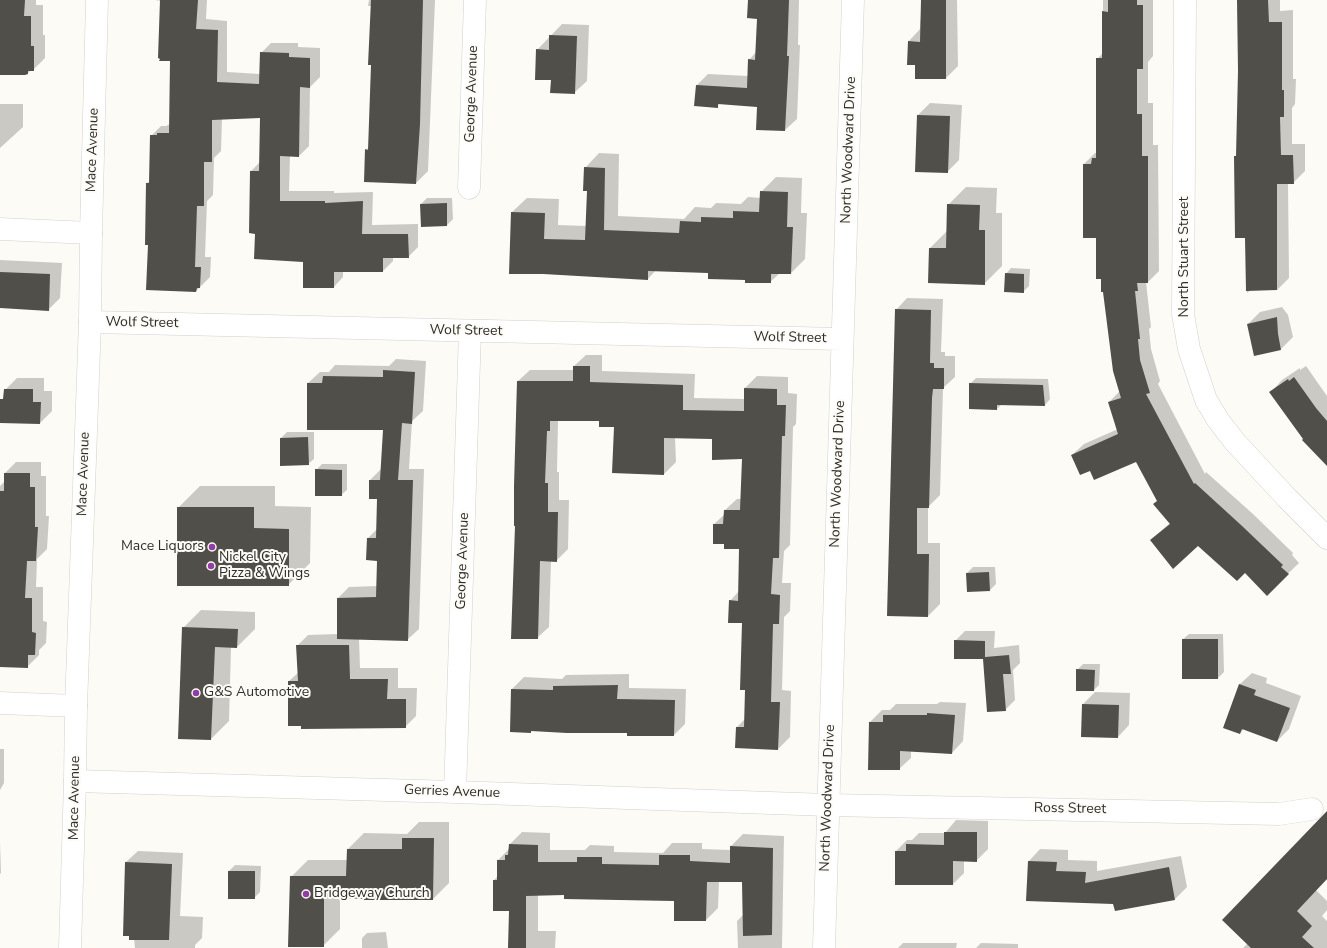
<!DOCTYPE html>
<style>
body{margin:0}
canvas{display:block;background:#fdfbf5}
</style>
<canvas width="1327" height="948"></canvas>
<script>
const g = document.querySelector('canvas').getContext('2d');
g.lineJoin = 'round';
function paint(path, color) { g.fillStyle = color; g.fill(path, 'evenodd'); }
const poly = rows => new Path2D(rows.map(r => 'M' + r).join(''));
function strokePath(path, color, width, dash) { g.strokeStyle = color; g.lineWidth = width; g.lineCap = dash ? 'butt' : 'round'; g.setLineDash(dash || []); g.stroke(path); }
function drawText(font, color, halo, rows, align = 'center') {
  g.font = font + ' "Nunito Sans",sans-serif'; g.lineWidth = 4; g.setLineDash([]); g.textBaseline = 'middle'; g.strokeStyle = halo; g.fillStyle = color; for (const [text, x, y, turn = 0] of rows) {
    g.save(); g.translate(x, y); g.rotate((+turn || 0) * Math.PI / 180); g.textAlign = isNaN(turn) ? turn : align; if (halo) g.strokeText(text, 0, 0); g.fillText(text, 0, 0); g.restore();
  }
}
paint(poly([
 [0,0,36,0,36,5,43,5,43,35,45,35,45,58,33,70,31,70,28,73,0,73],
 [155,0,207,0,206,19,227,21,227,72,260,74,261,53,271,43,298,43,298,47,320,48,320,77,310,87,309,146,299,156,290,156,289,191,334,191,334,193,373,192,372,225,418,224,418,247,408,257,393,257,393,261,383,271,343,271,343,277,333,288,304,261,257,233,251,171,260,162,261,117,222,118,221,151,214,158,213,195,207,201,205,257,211,257,210,277,196,291,149,244,147,183,150,181,151,136,161,126,166,126,170,124,171,60,161,1],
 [369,0,435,0,428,171,416,183,366,150,369,147,372,64,372,6,368,6],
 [749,0,799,0,798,45,800,45,797,119,785,130,757,129,759,106,720,103,717,107,697,85,708,74,748,76,749,60,756,52,758,18],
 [922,0,957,0,958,66,946,78,916,64,909,41,920,29],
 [1103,0,1153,0,1153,56,1148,62,1148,103,1153,103,1153,145,1158,145,1159,271,1148,282,1146,282,1151,327,1149,329,1151,349,1160,381,1158,384,1205,474,1206,472,1253,514,1293,553,1292,555,1299,563,1267,594,1245,572,1198,544,1151,540,1170,523,1137,460,1090,469,1072,455,1084,444,1118,429,1109,402,1120,391,1102,278,1097,237,1084,237,1084,164,1095,153,1097,153,1097,59,1103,53],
 [1238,0,1280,0,1280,11,1293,10,1293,79,1296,79,1295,104,1292,108,1292,144,1305,144,1305,171,1293,183,1288,183,1289,278,1277,290,1258,284,1247,293,1246,237,1235,157,1237,154,1239,71],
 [562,24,589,25,587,81,575,92,552,92,552,79,537,50],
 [930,103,962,105,959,160,947,172,918,115],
 [0,104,23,104,23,127,0,148],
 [599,153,619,154,618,216,684,219,695,207,711,208,716,203,741,204,748,197,761,198,761,192,776,177,802,178,801,213,807,213,805,259,791,273,780,273,770,282,746,279,709,272,656,270,648,279,543,273,512,212,527,198,559,199,558,225,587,226,588,190,585,168],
 [966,187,997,188,996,213,1002,213,1002,266,984,284,929,282,930,248,947,231,948,205],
 [427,198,452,198,453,219,447,225,421,204],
 [0,260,62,263,60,298,48,310,0,307],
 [1011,268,1030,269,1029,286,1023,292,1006,274],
 [907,298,943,299,941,352,945,352,945,356,955,356,955,377,943,388,940,495,928,507,928,543,940,543,940,604,928,616,888,616,896,310],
 [1282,307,1288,315,1293,337,1281,349,1255,355,1248,324,1260,312],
 [586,355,602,355,602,371,695,374,694,398,745,399,745,388,757,376,788,377,788,393,797,394,796,424,793,427,790,545,784,551,782,583,791,583,790,611,784,617,782,690,791,691,790,737,778,749,736,728,745,719,746,689,743,622,730,601,739,591,740,548,725,543,714,524,725,514,725,510,737,499,741,499,743,458,713,438,675,437,676,462,664,474,615,426,600,420,560,420,558,421,557,472,559,472,559,500,569,500,568,549,556,561,551,561,549,627,537,638,516,525,518,381,530,370,574,370,574,366],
 [396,359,426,361,423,411,412,421,409,469,424,469,419,629,407,640,359,638,360,668,398,668,398,688,417,688,416,716,405,727,289,681,299,672,297,646,308,635,338,634,338,598,349,587,377,586,378,560,367,559,368,538,378,528,378,498,370,480,382,468,384,429,308,383,320,372,329,372,335,365,389,366],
 [1306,366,1327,396,1327,463,1305,439,1271,392,1282,380,1300,368,1300,370],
 [17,378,44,378,44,391,52,391,52,411,40,423,0,422,0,403,5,396,5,390],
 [976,378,1048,379,1050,399,1045,405,1002,404,997,409,970,384],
 [287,432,314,432,314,459,308,464,281,465,281,438],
 [16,462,41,462,41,476,46,476,46,516,49,516,47,549,37,559,36,587,43,587,43,621,47,622,46,643,39,650,39,655,27,667,0,666,0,486,5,481,5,473],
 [322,464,347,464,347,490,341,495,316,470],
 [200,486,275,486,275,506,311,507,310,563,288,585,178,508],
 [973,567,995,567,996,584,990,590,967,573],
 [201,610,255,612,255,629,237,647,231,647,229,721,211,739,183,628],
 [965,631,995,631,994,648,1019,645,1020,663,1013,670,1015,700,1005,710,983,658,955,641],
 [1189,634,1223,634,1224,672,1218,678,1183,639],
 [1083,664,1100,664,1099,685,1094,690,1077,670],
 [1252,673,1267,678,1266,683,1301,696,1289,729,1277,741,1244,729,1240,733,1224,727,1240,684],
 [629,674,629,688,686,689,685,724,674,735,628,732,533,730,531,732,511,731,512,689,524,677,562,679,566,675],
 [1095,692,1130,693,1129,725,1118,737,1082,736,1083,704],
 [940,702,966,703,963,741,952,753,911,750,911,758,899,769,869,769,870,722,882,710,890,710,896,704,937,704],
 [0,749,4,749,4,783,0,790],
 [1327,813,1327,879,1316,890,1327,901,1327,910,1322,916,1327,921,1327,948,1243,948,1248,943],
 [956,820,988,821,988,849,976,861,964,861,964,873,953,884,896,851,907,840,912,840,919,833,945,833],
 [419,822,449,822,449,883,433,899,365,899,340,897,340,929,323,946,291,877,308,860,347,860,348,849,364,833,407,834],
 [522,832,550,833,550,850,585,850,590,845,614,846,614,852,663,853,672,843,702,843,702,849,731,850,731,846,743,834,784,836,782,948,738,948,737,921,743,915,743,881,719,881,718,908,706,920,675,900,565,894,538,895,538,931,556,931,555,948,509,948,510,910,494,910,494,880,498,876,498,860,509,849,510,844],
 [0,842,1,873,0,874],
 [1040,849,1068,850,1068,860,1097,861,1097,871,1181,856,1187,887,1175,899,1114,903,1029,861],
 [138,851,183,853,180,916,203,917,202,938,195,945,195,948,135,948,126,862],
 [235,865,261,866,260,892,254,898,229,871],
 [386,932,388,948,362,948,362,938,367,933],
 [903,943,957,943,956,948,898,948],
 [981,943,1018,944,1018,948,976,948]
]), '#0003');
paint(poly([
 [0,0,25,0,24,16,31,16,31,46,34,46,34,71,28,71,28,74,25,75,0,75],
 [160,0,198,0,196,29,218,30,217,82,259,84,260,52,289,53,289,57,310,58,310,88,300,87,299,157,280,156,280,201,325,201,325,203,363,201,362,234,408,234,409,258,383,258,383,272,334,272,334,288,303,288,303,262,254,259,255,234,249,233,250,171,259,171,260,118,212,120,212,162,204,162,204,206,197,206,195,267,201,267,200,288,197,288,196,292,146,290,148,245,145,245,146,183,149,183,150,135,157,135,157,133,169,133,170,61,159,61,160,59,158,58],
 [371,0,423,0,420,124,416,184,364,182,365,149,368,150,371,65,368,65],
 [748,0,789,0,787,56,789,56,785,131,756,130,757,107,718,104,718,108,694,106,696,85,747,88,748,59,755,60,757,19,747,18],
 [921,0,946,0,946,79,915,79,915,65,907,65,908,41,920,42],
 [1108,0,1137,0,1137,5,1143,5,1143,69,1137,69,1137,114,1142,114,1142,156,1148,156,1148,283,1137,283,1138,291,1135,291,1140,339,1138,339,1140,360,1150,393,1146,394,1194,484,1195,483,1241,525,1283,565,1281,567,1289,574,1267,596,1245,573,1237,581,1198,546,1173,569,1150,540,1170,524,1153,504,1157,501,1136,462,1094,480,1090,471,1080,475,1071,455,1118,434,1108,402,1121,398,1113,371,1103,292,1101,292,1101,279,1096,279,1096,238,1083,238,1083,164,1091,164,1092,158,1096,158,1096,58,1102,58,1102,11,1108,12],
 [1237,0,1268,0,1269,22,1282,22,1282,90,1284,90,1284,117,1280,117,1281,155,1293,155,1294,184,1277,184,1277,290,1246,291,1245,238,1235,238,1234,156,1236,156,1238,71],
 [549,35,577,36,575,94,550,93,551,80,535,80,536,49,549,50],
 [917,115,950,116,948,173,915,172],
 [584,167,605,168,604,230,679,233,680,221,701,222,701,217,733,218,733,211,759,212,760,191,788,192,787,227,793,227,791,274,771,274,771,283,745,283,745,280,708,279,708,273,648,271,648,280,543,274,509,274,511,212,545,213,544,239,585,240,587,191,583,191],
 [447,203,447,226,421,227,420,204],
 [947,204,980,205,979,230,985,230,985,285,928,283,929,248,946,248],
 [0,272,50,274,49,311,0,308],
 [1005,273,1024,274,1024,293,1004,292],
 [895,309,931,310,930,363,934,363,934,368,944,368,944,389,933,389,932,398,929,508,917,508,917,554,929,554,928,617,887,616],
 [1277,317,1278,334,1281,350,1254,356,1247,324],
 [573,366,590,366,590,382,683,385,683,410,744,411,744,388,777,389,777,405,786,405,785,436,782,436,779,558,773,558,771,594,780,595,779,624,773,624,771,702,780,702,778,750,735,748,736,727,744,727,745,690,740,690,742,623,728,623,729,600,738,601,739,549,724,549,724,544,713,544,713,524,723,524,724,510,740,510,742,459,712,460,712,439,664,438,664,475,612,473,614,427,599,427,599,421,550,421,550,431,547,431,545,483,548,483,548,512,558,512,557,562,540,561,538,639,511,639,515,526,514,526,514,486,517,381,573,381],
 [383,370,415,372,412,424,402,423,398,480,413,480,408,641,337,639,337,598,376,597,377,561,366,560,367,538,376,538,377,499,369,499,369,480,380,480,383,430,307,430,307,383,322,383,323,376,383,377],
 [1294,377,1316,408,1327,421,1327,466,1302,440,1303,439,1269,392,1288,379,1289,381],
 [969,383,1043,385,1045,406,997,405,997,410,969,409],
 [4,389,33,389,33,402,41,402,40,424,0,423,0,399,3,399],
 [308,437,309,465,280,466,280,438],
 [315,469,342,470,342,496,315,496],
 [4,473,30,473,30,487,35,487,35,527,38,527,36,561,27,561,25,598,32,598,32,632,36,633,35,655,28,655,28,668,0,667,0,491,4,491],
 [177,507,254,507,254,528,289,529,289,586,177,586],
 [989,572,990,591,967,592,966,573],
 [182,627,238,629,237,648,215,647,211,740,178,739],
 [1182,639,1218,639,1218,679,1182,679],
 [954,640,985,641,985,657,1009,655,1011,674,1003,674,1006,711,987,712,983,659,954,659],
 [296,645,349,645,350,679,388,679,387,699,406,699,406,728,301,729,301,726,288,726,288,681,298,681],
 [1076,669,1095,670,1094,691,1076,691],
 [1239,684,1256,690,1254,695,1290,708,1277,742,1242,729,1240,734,1223,728],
 [618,685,617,699,675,700,674,736,627,736,627,733,567,733,531,731,531,733,510,732,511,689,553,690,553,686],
 [1082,704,1119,705,1118,738,1081,737],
 [927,713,955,715,952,754,900,751,900,770,868,770,869,722,883,722,883,715,927,715],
 [1327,811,1327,879,1297,911,1312,926,1302,937,1314,948,1251,948,1222,920],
 [944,832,977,832,977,862,953,861,953,885,895,885,895,851,906,851,906,844,944,845],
 [402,838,434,838,433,900,364,900,364,899,324,897,324,947,288,947,290,876,346,876,347,849,402,849],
 [509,844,538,845,538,862,577,862,577,857,602,857,602,864,659,865,659,855,690,855,690,861,730,863,730,846,773,848,772,935,743,936,742,882,707,882,706,921,674,921,674,901,564,899,564,895,526,896,526,948,508,948,509,911,493,911,493,880,497,880,497,860,505,860,505,855,508,855],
 [1028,861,1057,862,1056,871,1086,872,1085,883,1169,867,1175,900,1115,911,1113,904,1026,901],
 [125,862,172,864,169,940,129,940,129,936,123,936],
 [228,871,255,871,255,899,228,899]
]), '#504f4a');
const street = poly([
 [1185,0,1183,314,1189,349,1206,400,1218,420,1235,442,1287,498,1327,538],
 [469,188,475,0],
 [0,229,91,233],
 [90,322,842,339],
 [0,703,76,706],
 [75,781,455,792,828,805,1279,814,1312,809],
 [455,792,470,331],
 [824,948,853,0]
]);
const secondary = poly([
 [70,948,75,781,76,706,90,322,91,233,97,0]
]);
strokePath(street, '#d2d0cb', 23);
strokePath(secondary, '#d2d0cb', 23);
strokePath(street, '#fff', 22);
strokePath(secondary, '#fff', 22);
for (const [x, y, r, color] of [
 [212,547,4,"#933ca8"],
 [211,566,4,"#933ca8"],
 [196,693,4,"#933ca8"],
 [306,894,4,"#933ca8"]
]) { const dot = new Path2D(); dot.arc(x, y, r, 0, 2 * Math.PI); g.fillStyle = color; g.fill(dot); strokePath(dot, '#fdfbf5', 1.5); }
drawText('14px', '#2e2d2b', '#fdfbf5', [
 ["George Avenue",472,94,-88],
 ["Mace Avenue",93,150,-88],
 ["North Woodward Drive",849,150,-88],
 ["North Stuart Street",1185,257,-90],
 ["Wolf Street",142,323,1],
 ["Wolf Street",466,331,1],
 ["Wolf Street",790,338,1],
 ["Mace Avenue",84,474,-88],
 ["North Woodward Drive",838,474,-88],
 ["George Avenue",463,561,-88],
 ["Gerries Avenue",452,792,2],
 ["Mace Avenue",75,798,-89],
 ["North Woodward Drive",828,798,-88],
 ["Ross Street",1070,809,1]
]);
drawText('14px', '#2e2d2b', '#fdfbf5', [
 ["Mace Liquors",204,547,"right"],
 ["Nickel City",219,558],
 ["Pizza & Wings",219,574],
 ["G&S Automotive",204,693],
 ["Bridgeway Church",314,894]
], 'left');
</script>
